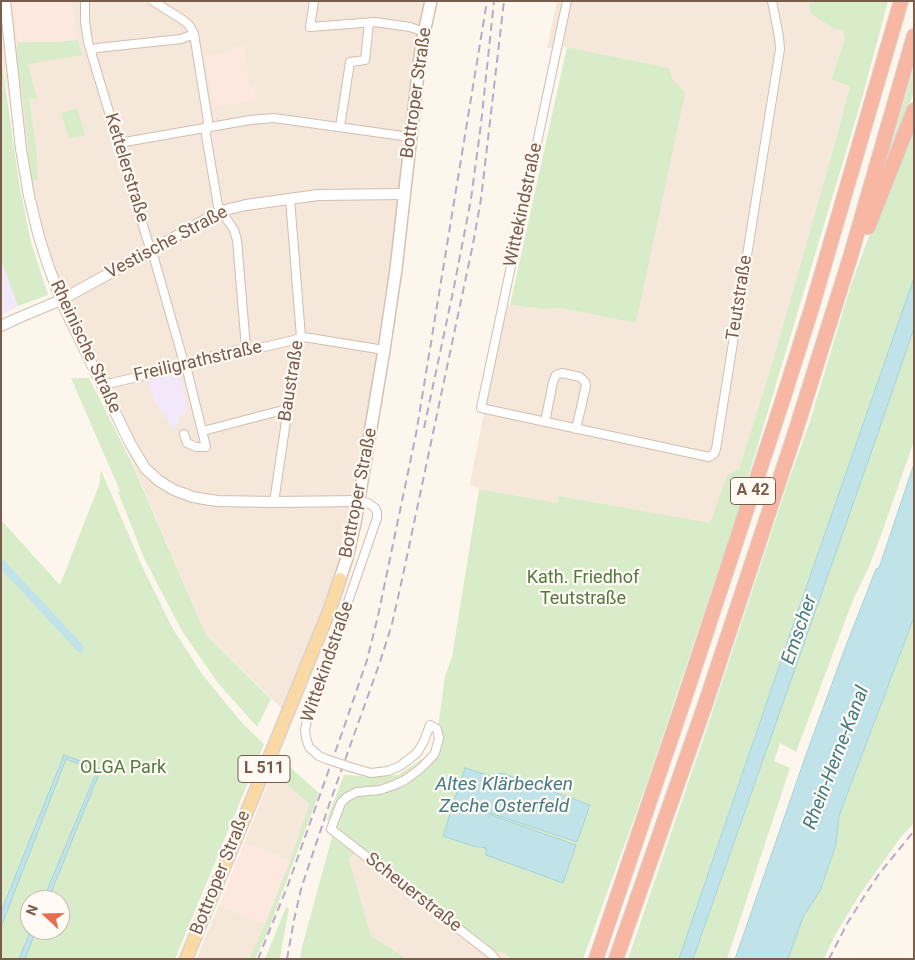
<!DOCTYPE html>
<meta charset="utf-8">
<style>
body{margin:0}
#map{position:relative;width:915px;height:960px;overflow:hidden;background:#fdf6ec;font-family:Roboto,sans-serif}
canvas{display:block}
.frame{position:absolute;inset:0;border:2px solid #7a5c4d;pointer-events:none}
.north{position:absolute;left:20px;top:890px;width:50px;height:50px;box-sizing:border-box;background:#fffaf3;border:1px solid #cabbb1;border-radius:50%;rotate:291deg;font-size:14px;font-weight:700;line-height:20px;text-align:center;color:#7a5c4d}
.north::after{content:'';display:block;margin:auto;width:18px;height:22px;background:#e76f51;clip-path:polygon(50% 0,100% 100%,50% 72%,0 100%)}
</style>
<div id="map">
<canvas width="915" height="960"></canvas>
<div class="frame"></div>
<div class="north">N</div>
</div>
<script>
const g = document.querySelector('canvas').getContext('2d');
g.lineJoin = 'round';
function paint(path, color) { g.fillStyle = color; g.fill(path, 'evenodd'); }
const poly = rows => new Path2D(rows.map(r => 'M' + r).join(''));
function strokePath(path, color, width, dash) { g.strokeStyle = color; g.lineWidth = width; g.lineCap = dash ? 'butt' : 'round'; g.setLineDash(dash || []); g.stroke(path); }
function drawText(font, color, halo, rows, align = 'center') {
  g.font = font + ' Roboto,sans-serif'; g.lineWidth = 4.5; g.setLineDash([]); g.textBaseline = 'middle'; g.strokeStyle = halo; g.fillStyle = color; for (const [text, x, y, turn = 0] of rows) {
    g.save(); g.translate(x, y); g.rotate((+turn || 0) * Math.PI / 180); g.textAlign = isNaN(turn) ? turn : align; if (halo) g.strokeText(text, 0, 0); g.fillText(text, 0, 0); g.restore();
  }
}
paint(poly([
 [1,1,431,1,386,287,354,501,330,609,283,710,206,635,60,293,26,182,1,58],
 [557,1,809,1,811,14,843,30,845,38,831,80,850,86,833,150,772,364,739,470,727,475,710,524,559,496,557,503,479,489,470,484,486,403,507,306,510,305,542,309,561,308,635,322,673,80,668,68,567,47,547,48],
 [273,772,309,804,290,861,244,843],
 [354,853,403,890,460,936,496,952,505,953,511,959,407,959,371,936,349,859],
 [219,905,265,924,249,959,196,959]
]), '#f5e8da');
paint(poly([
 [12,1,72,1,77,40,57,42,18,42],
 [244,45,250,87,254,87,256,100,214,107,205,56,231,51,232,46],
 [244,843,290,861,265,924,219,905]
]), '#fde8e0');
paint(poly([
 [1,260,18,306,1,315],
 [179,367,188,411,180,417,175,431,156,404,146,375]
]), '#f3e8fa');
paint(poly([
 [809,1,888,1,863,95,738,511,647,783,583,959,511,959,505,953,496,952,445,914,384,866,327,819,344,775,371,776,398,775,425,757,434,757,445,676,452,657,479,489,557,503,559,496,710,523,727,475,739,469,772,364,833,150,850,86,831,80,845,38,843,30,835,29,811,14],
 [77,40,83,55,28,64,37,99,29,98,37,156,38,180,31,181,24,106,16,55,18,42,57,42],
 [567,47,669,68,673,80,685,93,636,323,561,308,542,309,510,305],
 [1,56,19,183,31,242,48,295,18,306,1,260],
 [914,67,914,92,884,172,883,172],
 [77,108,85,135,69,139,61,113],
 [914,127,914,278,799,608,679,959,628,959,709,722,788,482,809,424,851,285,898,158],
 [914,328,914,441,880,538,868,569,853,600,796,752,780,743,774,761,790,768,727,959,693,959],
 [71,378,89,378,130,459,206,635,271,699,257,727,218,683,182,631,144,558,118,492,120,491],
 [101,470,141,564,173,629,202,674,243,724,264,744,175,959,1,959,1,520,60,585,99,485],
 [30,900,60,900,60,930,30,930],
 [914,617,914,823,901,837,860,894,834,937,824,959,788,959,803,917,820,891,836,845,839,817],
 [280,758,319,793,267,934,255,959,249,959,265,924,290,861,309,804,273,772],
 [332,837,354,853,349,859,371,936,407,959,300,959,302,947],
 [286,907,289,909,282,945,280,959,265,959]
]), '#d8ecc9');
const water = poly([
 [914,278,914,328,879,430,693,959,679,959,799,608,914,278],
 [914,464,914,617,839,816,836,845,820,891,803,917,788,959,735,959,807,752,844,651,876,569,879,568,914,464],
 [64,755,101,769,48,900,43,900,97,771,66,759,1,927,1,912,64,755],
 [465,768,491,776,502,773,590,805,577,842,454,801,465,768],
 [454,802,576,845,563,883,486,855,486,848,473,846,443,836,454,802],
 [31,930,36,930,25,959,19,959,31,930]
]);
paint(water, '#bfe3e8');
strokePath(water, '#a5d3da', 1);
strokePath(poly([
 [1,563,80,648]
]), '#bfe3e8', 8);
const minor = poly([
 [85,1,85,21,88,42,148,242,154,258,184,363,187,370,206,447,196,447,187,443,184,434],
 [153,1,183,20,189,25,194,34,208,121,206,135,218,206,234,230,237,240,246,348],
 [314,1,310,27,375,22,410,27,424,32],
 [567,1,481,408,709,457,714,454,716,449,780,49,779,37,772,1],
 [91,50,97,48,181,39,194,34],
 [340,127,350,62,365,60,369,23],
 [119,143,250,120,274,118,410,137],
 [101,384,112,383,179,367,184,363,246,348,251,350,294,340,301,337,310,338,384,350],
 [545,422,553,382,556,375,562,373,580,377,585,382,586,386,576,429],
 [203,431,287,409],
 [274,502,297,347,301,337,290,199],
 [326,759,319,756,309,747,306,738,305,730,307,720,377,518,377,512,375,508,368,503,360,501],
 [350,767,371,773,388,771,400,766,417,753,424,741,430,725,437,729,439,738,435,753,431,758,420,769,405,780,394,785,380,790,357,792,347,797,341,803,331,829,491,954,495,959]
]);
const tertiary = poly([
 [5,1,21,149,29,196,39,237,48,265,63,305,130,443,145,468,159,481,174,490,193,497,204,499,218,501,274,502,360,501],
 [1,326,18,318,61,300,152,250,221,211,246,205,318,195,404,194]
]);
const secondary = poly([
 [340,579,347,558,355,523,384,350,396,269,418,74,422,42,431,1]
]);
const primary = poly([
 [186,959,277,739,330,609,340,579]
]);
const motorway = poly([
 [868,227,914,110],
 [596,959,685,697,783,399,812,307,901,1],
 [616,959,705,705,795,433,850,258,914,36]
]);
strokePath(minor, '#d1beb0', 10);
strokePath(tertiary, '#d1beb0', 12);
strokePath(secondary, '#d6c0b0', 14);
strokePath(primary, '#dad1cd', 15);
strokePath(motorway, '#dad1cd', 16);
strokePath(minor, '#fff', 8);
strokePath(tertiary, '#fff', 10);
strokePath(secondary, '#fff', 11);
strokePath(primary, '#fbd9a5', 12);
strokePath(motorway, '#f7b7a3', 14);
strokePath(poly([
 [424,428,454,287,471,199,481,124,494,1],
 [258,959,288,885,343,730,367,660,378,616,416,434,487,1],
 [287,959,294,920,301,889,329,805,380,662,392,624,403,575,473,244,481,199,504,1],
 [829,959,848,922,865,895,879,874,914,831]
]), '#b9a8c9', 2, [8, 5]);
const minorBridge = poly([
 [326,759,350,767]
]);
strokePath(minorBridge, '#d1beb0', 10, []);
strokePath(minorBridge, '#fff', 8);
for (const [x, y, w] of [
 [753,491,45],
 [264,769,52]
]) { const box = new Path2D(); box.roundRect(x - w / 2, y - 13.5, w, 27, 4); g.fillStyle = '#fffaf3'; g.fill(box); strokePath(box, '#7a5c4d', 1); }
drawText('bold 16px', '#7a5c4d', null, [
 ["A 42",753,491],
 ["L 511",264,769]
]);
drawText('18px', '#7a5c4d', '#fffaf3', [
 ["Bottroper Straße",417,93,-82],
 ["Kettelerstraße",126,168,73],
 ["Wittekindstraße",524,205,-78],
 ["Vestische Straße",167,243,-28],
 ["Teutstraße",740,298,-81],
 ["Rheinische Straße",85,347,65],
 ["Freiligrathstraße",198,362,-13],
 ["Baustraße",292,381,-81],
 ["Bottroper Straße",359,493,-79],
 ["Wittekindstraße",328,662,-71],
 ["Bottroper Straße",221,873,-68],
 ["Scheuerstraße",413,893,38]
]);
drawText('18px', '#537a41', '#fffaf3', [
 ["Kath. Friedhof",583,578],
 ["Teutstraße",583,599],
 ["OLGA Park",123,768]
]);
drawText('italic 19px', '#437c86', '#fffaf3', [
 ["Emscher",800,630,-71],
 ["Rhein-Herne-Kanal",837,758,-69],
 ["Altes Klärbecken",504,785],
 ["Zeche Osterfeld",504,807]
]);
</script>
